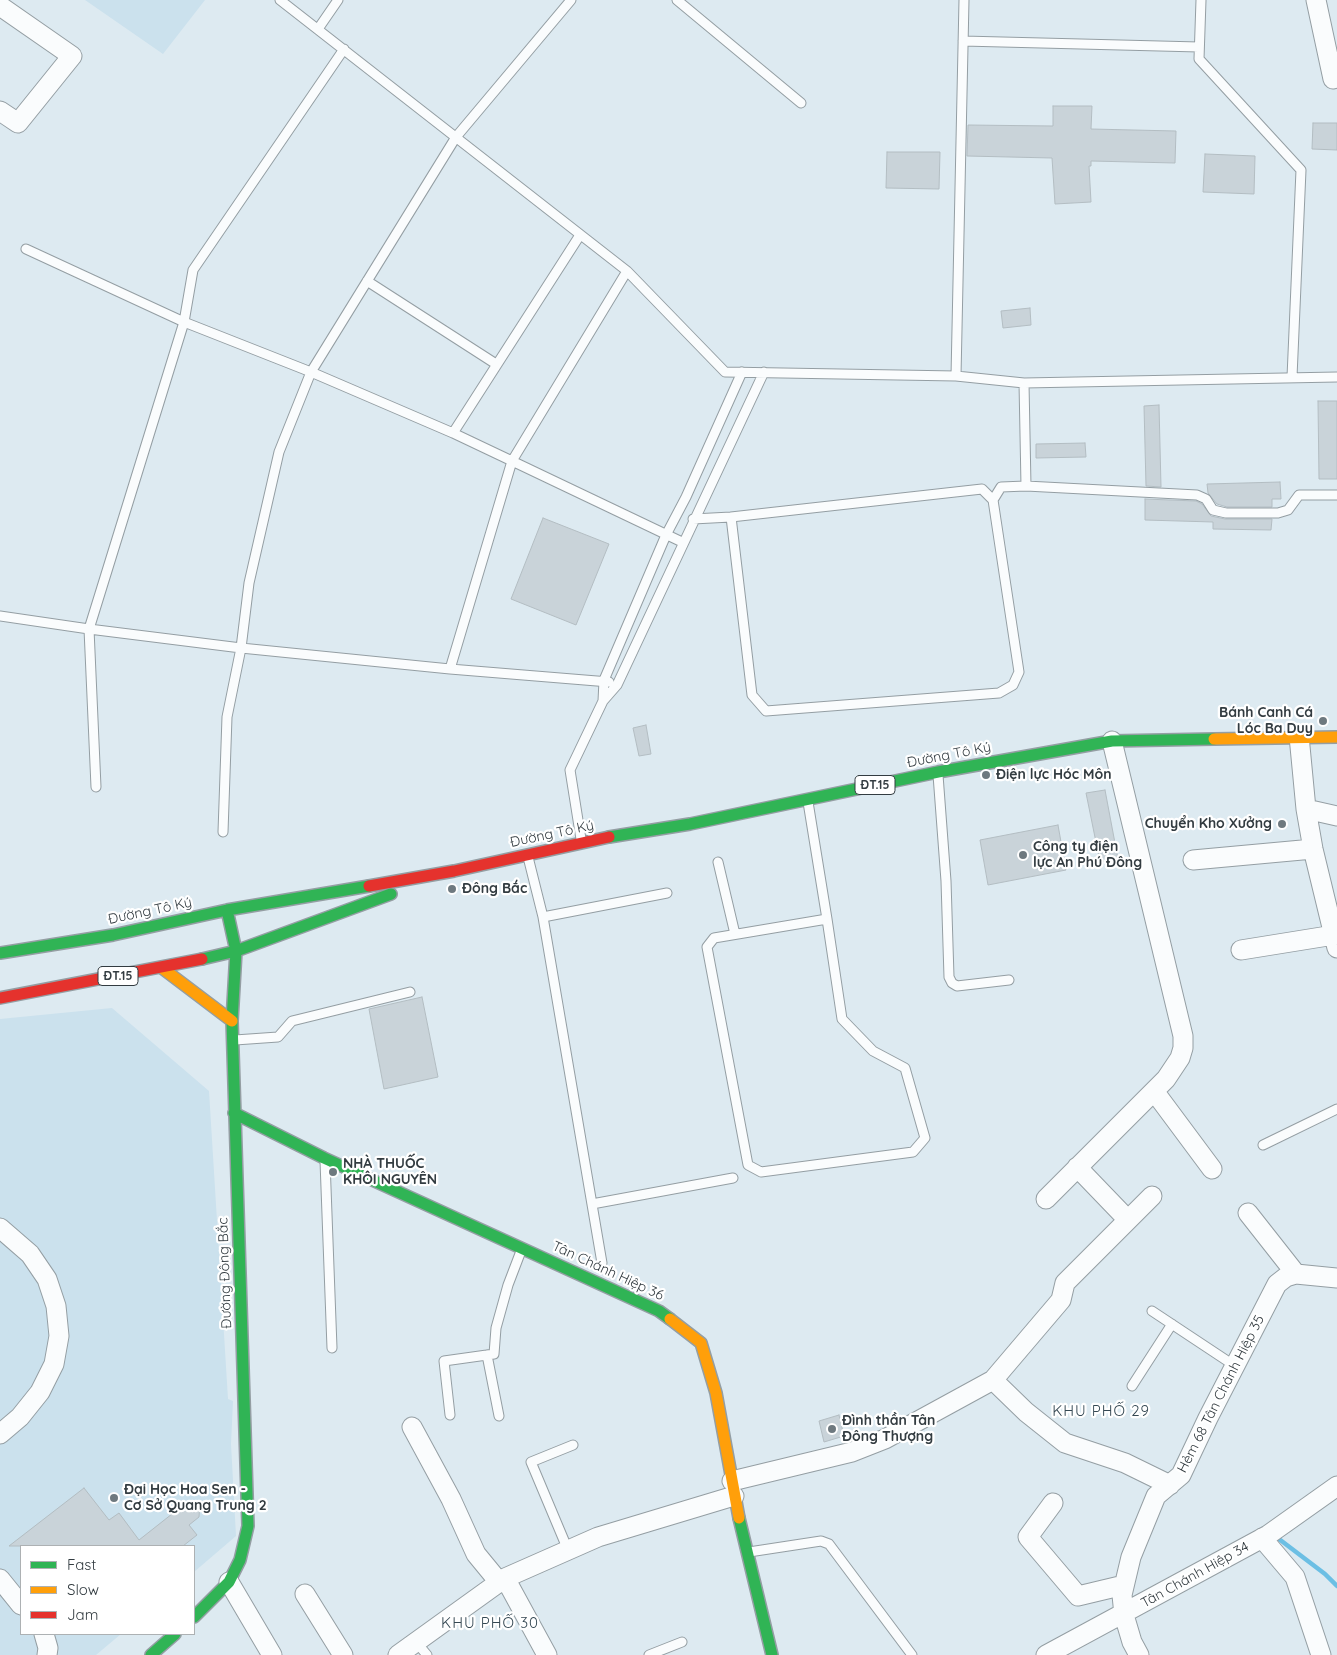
<!DOCTYPE html>
<meta charset="utf-8">
<style>
body{margin:0}
#map{position:relative;width:1337px;height:1655px;overflow:hidden;background:#ddeaf1;font-family:Quicksand,sans-serif}
canvas{display:block}
.legend{position:absolute;left:20px;top:1545px;width:175px;height:90px;box-sizing:border-box;background:#fff;border:1px solid #adb1b3;margin:0;padding:6px 9px;list-style:none;font-size:15px;color:#333c41}
.legend li{display:flex;align-items:center;gap:10px;height:25px}
.legend b{width:25px;border:1px solid #adb1b3}
</style>
<div id="map">
<canvas width="1337" height="1655"></canvas>
<ul class="legend">
<li><b style="height:6px;background:#30b455"></b>Fast</li>
<li><b style="height:6px;background:#ff9f0a"></b>Slow</li>
<li><b style="height:6px;background:#e5322d"></b>Jam</li>
</ul>
</div>
<script>
const g = document.querySelector('canvas').getContext('2d');
g.lineJoin = 'round';
function paint(path, color) { g.fillStyle = color; g.fill(path, 'evenodd'); }
const poly = rows => new Path2D(rows.map(r => 'M' + r).join(''));
function strokePath(path, color, width, dash) { g.strokeStyle = color; g.lineWidth = width; g.lineCap = dash ? 'butt' : 'round'; g.setLineDash(dash || []); g.stroke(path); }
function drawText(font, color, halo, rows, align = 'center') {
  g.font = font + ' Quicksand,sans-serif'; g.lineWidth = 4.5; g.setLineDash([]); g.textBaseline = 'middle'; g.strokeStyle = halo; g.fillStyle = color; for (const [text, x, y, turn = 0] of rows) {
    g.save(); g.translate(x, y); g.rotate((+turn || 0) * Math.PI / 180); g.textAlign = isNaN(turn) ? turn : align; if (halo) g.strokeText(text, 0, 0); g.fillText(text, 0, 0); g.restore();
  }
}
paint(poly([
 [85,0,205,0,163,54],
 [112,1008,209,1091,228,1399,233,1401,231,1444,236,1536,194,1572,194,1546,21,1546,21,1634,121,1634,96,1655,0,1655,0,1019]
]), '#cbe1ed');
strokePath(poly([
 [1275,1536,1325,1574,1337,1586]
]), '#6cbfe4', 4.5);
const building = poly([
 [1053,106,1092,106,1091,129,1176,131,1175,163,1091,161,1091,166,1089,166,1091,202,1055,204,1052,158,967,156,968,125,1053,126,1053,106],
 [1313,123,1337,123,1337,150,1312,149,1313,123],
 [887,152,940,152,939,189,886,188,887,152],
 [1205,154,1255,156,1254,194,1203,192,1205,154],
 [1030,308,1031,325,1003,328,1001,311,1030,308],
 [1318,401,1337,401,1337,479,1319,479,1318,401],
 [1159,405,1161,487,1146,486,1144,406,1159,405],
 [1085,443,1086,457,1036,458,1036,444,1085,443],
 [1280,482,1281,499,1272,499,1272,507,1227,507,1217,504,1208,493,1207,484,1280,482],
 [1145,499,1196,501,1202,504,1211,516,1225,519,1272,519,1271,530,1213,529,1213,522,1145,520,1145,499],
 [543,518,609,544,576,625,511,599,543,518],
 [646,725,651,754,639,756,633,728,646,725],
 [1105,790,1118,859,1100,862,1086,793,1105,790],
 [1058,825,1066,870,988,885,980,840,1058,825],
 [422,997,438,1077,384,1089,369,1009,422,997],
 [839,1415,844,1436,824,1442,819,1421,839,1415],
 [84,1488,109,1520,119,1513,139,1540,177,1510,178,1501,200,1502,199,1517,189,1525,197,1535,183,1546,9,1546,84,1488]
]);
paint(building, '#c9d3d9');
strokePath(building, '#b3bdc2', 1);
const lane = poly([
 [280,0,627,271,725,372,956,376,1024,383,1337,377],
 [677,0,801,103],
 [1201,0,1199,59,1301,170,1292,377],
 [318,29,338,0],
 [963,41,1199,47],
 [344,49,193,270,184,322,311,372,453,433,580,235],
 [26,249,184,322,89,629,241,648,450,669,512,461,682,542],
 [367,281,496,364],
 [956,376,964,0],
 [453,433,512,461,627,271],
 [1026,486,1197,495,1206,499,1213,510,1226,513,1278,513,1288,510,1299,495,1337,495],
 [731,517,982,489,993,500],
 [693,519,731,517,752,695,766,711,999,693,1013,685,1019,672,993,500,1001,487,1026,486,1024,383],
 [0,616,89,629,96,787],
 [450,669,609,682],
 [603,701,604,680,666,535,686,497,742,372],
 [938,775,946,881,949,977,952,983,957,986,1009,980],
 [808,802,827,919,842,1019,873,1051,905,1068,925,1138,913,1152,761,1172,748,1165,707,947,714,938,827,919],
 [223,832,227,717,241,648,249,583,279,452,311,372,456,137,571,0],
 [581,839,570,770,603,701,617,685,764,372],
 [528,857,543,917,667,893],
 [718,862,735,934],
 [543,917,602,1263],
 [235,1040,278,1037,292,1021,410,992],
 [1263,1145,1337,1109],
 [325,1161,332,1348],
 [592,1204,733,1178],
 [1152,1311,1235,1366],
 [487,1355,499,1416],
 [1132,1386,1172,1324],
 [450,1415,444,1361,494,1354,496,1328,508,1285,521,1251],
 [568,1550,531,1462,573,1445],
 [749,1552,821,1541,829,1544,912,1655],
 [416,1642,427,1655],
 [649,1655,682,1642]
]);
const street = poly([
 [1316,0,1333,79],
 [0,6,72,56,18,123,0,111],
 [1299,736,1306,809,1313,849,1337,948],
 [1306,809,1337,816],
 [1193,860,1313,849],
 [1241,950,1334,935],
 [1154,1091,1212,1169],
 [1077,1167,1128,1220],
 [1046,1199,1166,1079,1180,1058,1183,1048,1183,1036,1112,741],
 [1248,1213,1296,1274],
 [0,1228,30,1254,47,1279,56,1306,59,1336,54,1364,40,1392,20,1417,0,1434],
 [993,1380,1026,1412,1065,1443,1125,1463,1170,1485],
 [412,1427,451,1499,476,1554,499,1582],
 [732,1481,852,1452,885,1439,993,1380,1061,1300,1065,1283,1152,1196],
 [1053,1503,1028,1537,1078,1596,1124,1585],
 [1262,1538,1295,1577,1321,1655],
 [505,1578,547,1655],
 [0,1579,21,1605],
 [229,1582,272,1655],
 [305,1594,343,1655],
 [44,1634,48,1648,47,1655],
 [398,1655,505,1578,598,1537,734,1496],
 [1046,1655,1268,1535,1337,1486],
 [1139,1655,1132,1642,1124,1615,1122,1595,1131,1557,1156,1496,1181,1475,1208,1418,1277,1284,1286,1277,1296,1274,1337,1278]
]);
const fast = poly([
 [609,837,690,824,938,772,1112,741,1214,739],
 [0,953,113,935,227,910,369,886],
 [202,959,236,951,391,894],
 [234,1113,324,1158,659,1311,670,1319],
 [739,1518,772,1655],
 [194,1617,229,1582,240,1560,248,1526,232,1021,236,951,227,910],
 [151,1655,175,1634]
]);
const slow = poly([
 [1214,739,1337,737],
 [162,968,232,1021],
 [670,1319,701,1343,716,1393,739,1518]
]);
const jam = poly([
 [369,886,454,871,609,837],
 [0,998,202,959]
]);
strokePath(lane, '#949ea3', 11);
strokePath(street, '#949ea3', 21);
strokePath(fast, '#949ea3', 14);
strokePath(slow, '#949ea3', 14);
strokePath(jam, '#949ea3', 14);
strokePath(lane, '#fafcfd', 9);
strokePath(street, '#fafcfd', 19);
strokePath(fast, '#30b455', 11);
strokePath(slow, '#ff9f0a', 11);
strokePath(jam, '#e5322d', 11);
for (const [x, y, r, color] of [
 [1323,721,5,"#6e797f"],
 [986,775,5,"#6e797f"],
 [1282,824,5,"#6e797f"],
 [1023,855,5,"#6e797f"],
 [452,889,5,"#6e797f"],
 [333,1172,5,"#6e797f"],
 [832,1429,5,"#6e797f"],
 [114,1498,5,"#6e797f"]
]) { const dot = new Path2D(); dot.arc(x, y, r, 0, 2 * Math.PI); g.fillStyle = color; g.fill(dot); strokePath(dot, '#fff', 2); }
for (const [x, y, w] of [
 [875,785,40],
 [118,976,40]
]) { const box = new Path2D(); box.roundRect(x - w / 2, y - 9.5, w, 19, 4); g.fillStyle = '#fff'; g.fill(box); strokePath(box, '#333c41', 1); }
drawText('bold 12px', '#333c41', null, [
 ["ĐT.15",875,785],
 ["ĐT.15",118,976]
]);
drawText('bold 14px', '#333c41', '#fff', [
 ["Bánh Canh Cá",1313,713,"right"],
 ["Lóc Ba Duy",1313,729,"right"],
 ["Điện lực Hóc Môn",996,775],
 ["Chuyển Kho Xưởng",1272,824,"right"],
 ["Công ty điện",1033,847],
 ["lực An Phú Đông",1033,863],
 ["Đông Bắc",462,889],
 ["NHÀ THUỐC",343,1164],
 ["KHÔI NGUYÊN",343,1180],
 ["Đình thần Tân",842,1421],
 ["Đông Thượng",842,1437],
 ["Đại Học Hoa Sen -",124,1490],
 ["Cơ Sở Quang Trung 2",124,1506]
], 'left');
drawText('14px', '#333c41', '#fff', [
 ["Đường Tô Ký",949,755,-11],
 ["Đường Tô Ký",552,834,-12],
 ["Đường Tô Ký",150,911,-12],
 ["Tân Chánh Hiệp 36",608,1271,25],
 ["Đường Đông Bắc",225,1273,-92],
 ["Hẻm 68 Tân Chánh Hiệp 35",1221,1394,-63],
 ["Tân Chánh Hiệp 34",1195,1575,-29]
]);
g.letterSpacing = '1px';
drawText('15px', '#354853', '#fff', [
 ["KHU PHỐ 29",1101,1411],
 ["KHU PHỐ 30",490,1623]
]);
g.letterSpacing = '0px';
</script>
